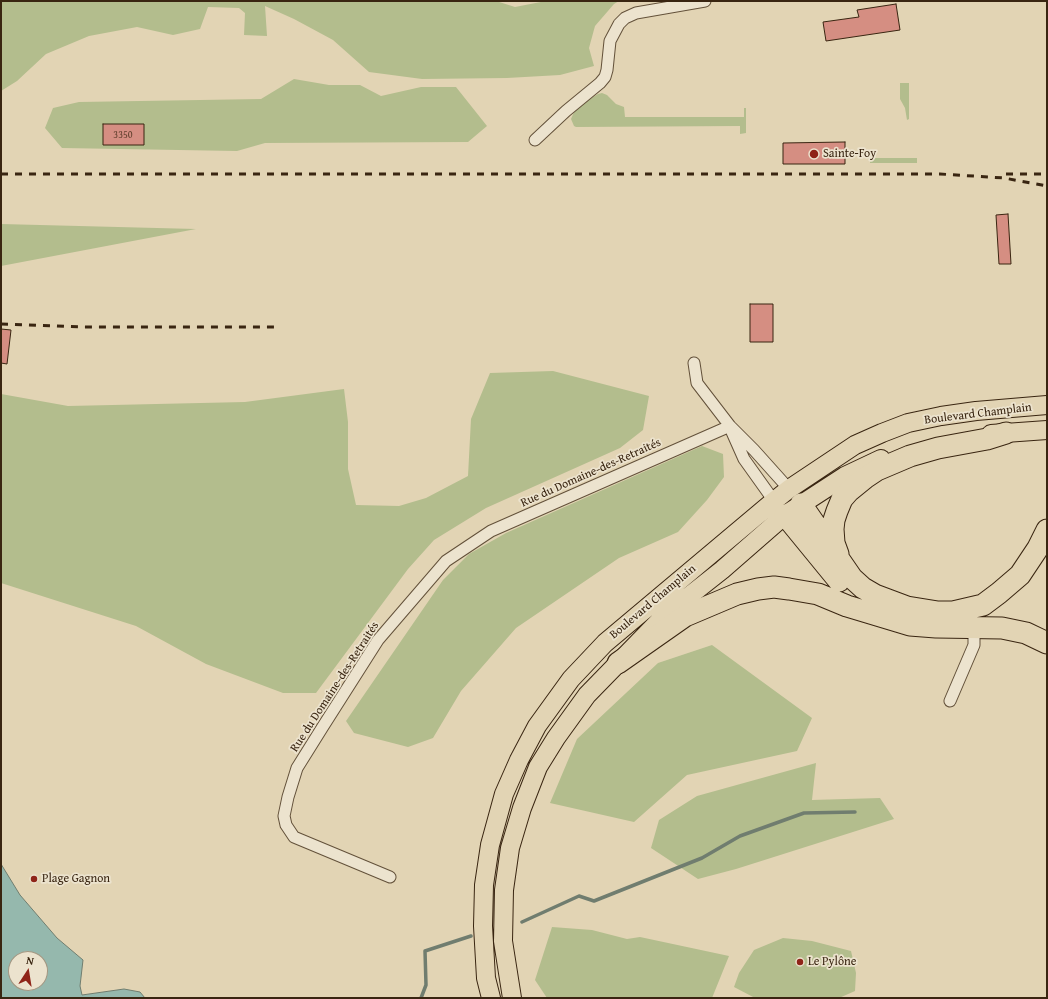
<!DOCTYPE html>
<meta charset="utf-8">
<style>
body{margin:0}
#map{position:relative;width:1048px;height:999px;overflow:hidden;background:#e2d4b4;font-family:"Gentium Book Plus",serif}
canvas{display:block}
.frame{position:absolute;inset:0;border:2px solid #392511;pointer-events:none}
.north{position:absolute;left:8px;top:951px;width:40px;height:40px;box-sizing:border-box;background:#ece3ce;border:1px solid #a49782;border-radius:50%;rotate:12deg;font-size:11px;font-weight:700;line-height:16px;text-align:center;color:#392511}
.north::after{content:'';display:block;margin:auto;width:14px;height:18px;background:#8f2418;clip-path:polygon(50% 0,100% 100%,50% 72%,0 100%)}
</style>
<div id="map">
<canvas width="1048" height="999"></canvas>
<div class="frame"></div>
<div class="north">N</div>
</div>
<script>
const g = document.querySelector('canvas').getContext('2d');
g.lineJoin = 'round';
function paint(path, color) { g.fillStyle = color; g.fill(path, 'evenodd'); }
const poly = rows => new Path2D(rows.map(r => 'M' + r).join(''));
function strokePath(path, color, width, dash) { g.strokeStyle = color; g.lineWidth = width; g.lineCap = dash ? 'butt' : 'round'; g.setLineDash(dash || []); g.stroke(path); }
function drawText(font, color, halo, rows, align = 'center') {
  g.font = font + ' "Gentium Book Plus",serif'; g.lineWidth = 3.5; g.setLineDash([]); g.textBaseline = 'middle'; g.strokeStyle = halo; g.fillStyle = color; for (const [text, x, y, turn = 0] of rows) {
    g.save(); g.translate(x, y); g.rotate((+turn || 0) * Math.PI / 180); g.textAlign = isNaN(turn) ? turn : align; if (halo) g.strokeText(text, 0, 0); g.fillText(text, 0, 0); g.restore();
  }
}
paint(poly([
 [1,1,496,1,515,7,546,1,619,1,614,4,595,26,589,48,594,66,560,75,507,78,422,79,369,72,333,40,294,19,265,6,267,36,244,35,245,13,239,8,208,7,200,29,173,35,137,27,89,36,46,54,17,81,1,91],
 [294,79,329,85,360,85,381,96,421,87,456,87,487,126,468,142,265,143,237,151,62,148,45,128,53,108,79,102,261,99],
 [909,83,909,119,907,120,905,108,900,99,900,83],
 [602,93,607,95,616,104,624,107,625,117,744,117,744,108,746,108,746,133,740,134,740,126,576,127,574,126,571,119,574,112,585,102,598,94],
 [870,158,917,158,917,163,870,163],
 [1,224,196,229,1,266],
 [553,371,649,396,643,430,620,448,486,508,434,540,408,569,316,693,283,693,206,664,136,626,1,583,1,394,68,406,245,402,344,389,348,422,348,469,356,505,399,506,426,498,468,476,471,419,490,373],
 [702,446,723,454,724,477,707,500,678,532,619,558,516,628,461,691,433,738,408,747,354,733,346,721,443,580,469,554,506,533],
 [712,645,812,718,797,751,687,775,634,822,550,803,577,739,658,663],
 [816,763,812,800,880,798,894,819,736,869,698,879,651,848,659,820,697,796],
 [552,927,592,930,627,939,640,937,729,956,712,998,547,998,535,980],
 [783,938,812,941,851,951,856,973,855,991,839,998,755,998,734,987,739,973,754,950]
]), '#b3bd8d');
const water = poly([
 [1,864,20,895,57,938,83,960,80,986,82,995,124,989,140,992,145,998,1,998,1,864],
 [16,959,40,959,40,983,16,983,16,959]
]);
paint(water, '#95b8ad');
strokePath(water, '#707d6f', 1);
strokePath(poly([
 [522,922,579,896,594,901,702,858,740,836,804,813,855,812],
 [421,998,426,985,425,951,471,936]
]), '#707d6f', 3.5);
const building = poly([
 [896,4,900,30,826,41,823,22,859,17,857,10,896,4],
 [103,124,144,124,144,145,103,145,103,124],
 [845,142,845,164,783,164,783,143,845,142],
 [1008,214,1011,264,999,264,996,215,1008,214],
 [750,304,773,304,773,342,750,342,750,304],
 [1,329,11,330,7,364,1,363,1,329]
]);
paint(building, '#d58e82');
strokePath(building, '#392511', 1);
const street = poly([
 [535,140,566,111,600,83,605,77,607,70,610,41,619,24,625,18,636,13,705,1],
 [694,363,697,383,730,426,754,450,789,489],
 [732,432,744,459,774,501],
 [950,701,974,645,974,624],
 [390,877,294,837,286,825,284,816,288,797,297,768,322,728,378,640,446,561,491,531,730,426]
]);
const primary = poly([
 [991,434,1047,430],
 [491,998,486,978,483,926,484,885,490,845,504,794,519,760,537,726,571,679,605,643,774,501,789,489,855,445,882,433,908,423,941,416,976,411,1047,405],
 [512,998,503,941,504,890,510,848,522,808,538,767,556,738,587,695,665,615,722,570,785,515,845,476,881,459]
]);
const highway = poly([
 [801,504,852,578,863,588,875,595,907,607,938,612,953,612,983,605,999,593,1020,575,1038,548,1047,530],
 [785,515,839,581],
 [838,554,834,543,833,529,834,520,837,511,842,499,849,491,865,478,877,470,910,456,938,448,987,439,1006,433],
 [618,663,685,616,737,594,758,589,774,587,789,589,818,594,847,606,910,625,936,627,1002,628,1026,633,1047,643]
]);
strokePath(street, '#63513a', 13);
strokePath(primary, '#392511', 20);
strokePath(highway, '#392511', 23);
strokePath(street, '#ece3ce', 11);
strokePath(primary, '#e2d4b4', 18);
strokePath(highway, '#e2d4b4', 21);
strokePath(poly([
 [1,174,940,174,1004,178,1047,186],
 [1006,174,1047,174],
 [1,324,82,327,276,327]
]), '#392511', 3, [7, 7]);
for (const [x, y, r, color] of [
 [814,154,5,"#8f2418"],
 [34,879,4,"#8f2418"],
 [800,962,4,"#8f2418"]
]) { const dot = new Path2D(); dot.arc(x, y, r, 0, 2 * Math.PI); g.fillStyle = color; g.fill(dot); strokePath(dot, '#ece3ce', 1.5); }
drawText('10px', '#603f2d', null, [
 ["3350",123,135]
]);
drawText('12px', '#392511', '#ece3ce', [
 ["Sainte-Foy",823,154],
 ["Plage Gagnon",42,879],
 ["Le Pylône",808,962]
], 'left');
drawText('12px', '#392511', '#ece3ce', [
 ["Boulevard Champlain",978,414,-7],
 ["Rue du Domaine-des-Retraités",591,473,-24],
 ["Boulevard Champlain",653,602,-40],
 ["Rue du Domaine-des-Retraités",335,687,-57]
]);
</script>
